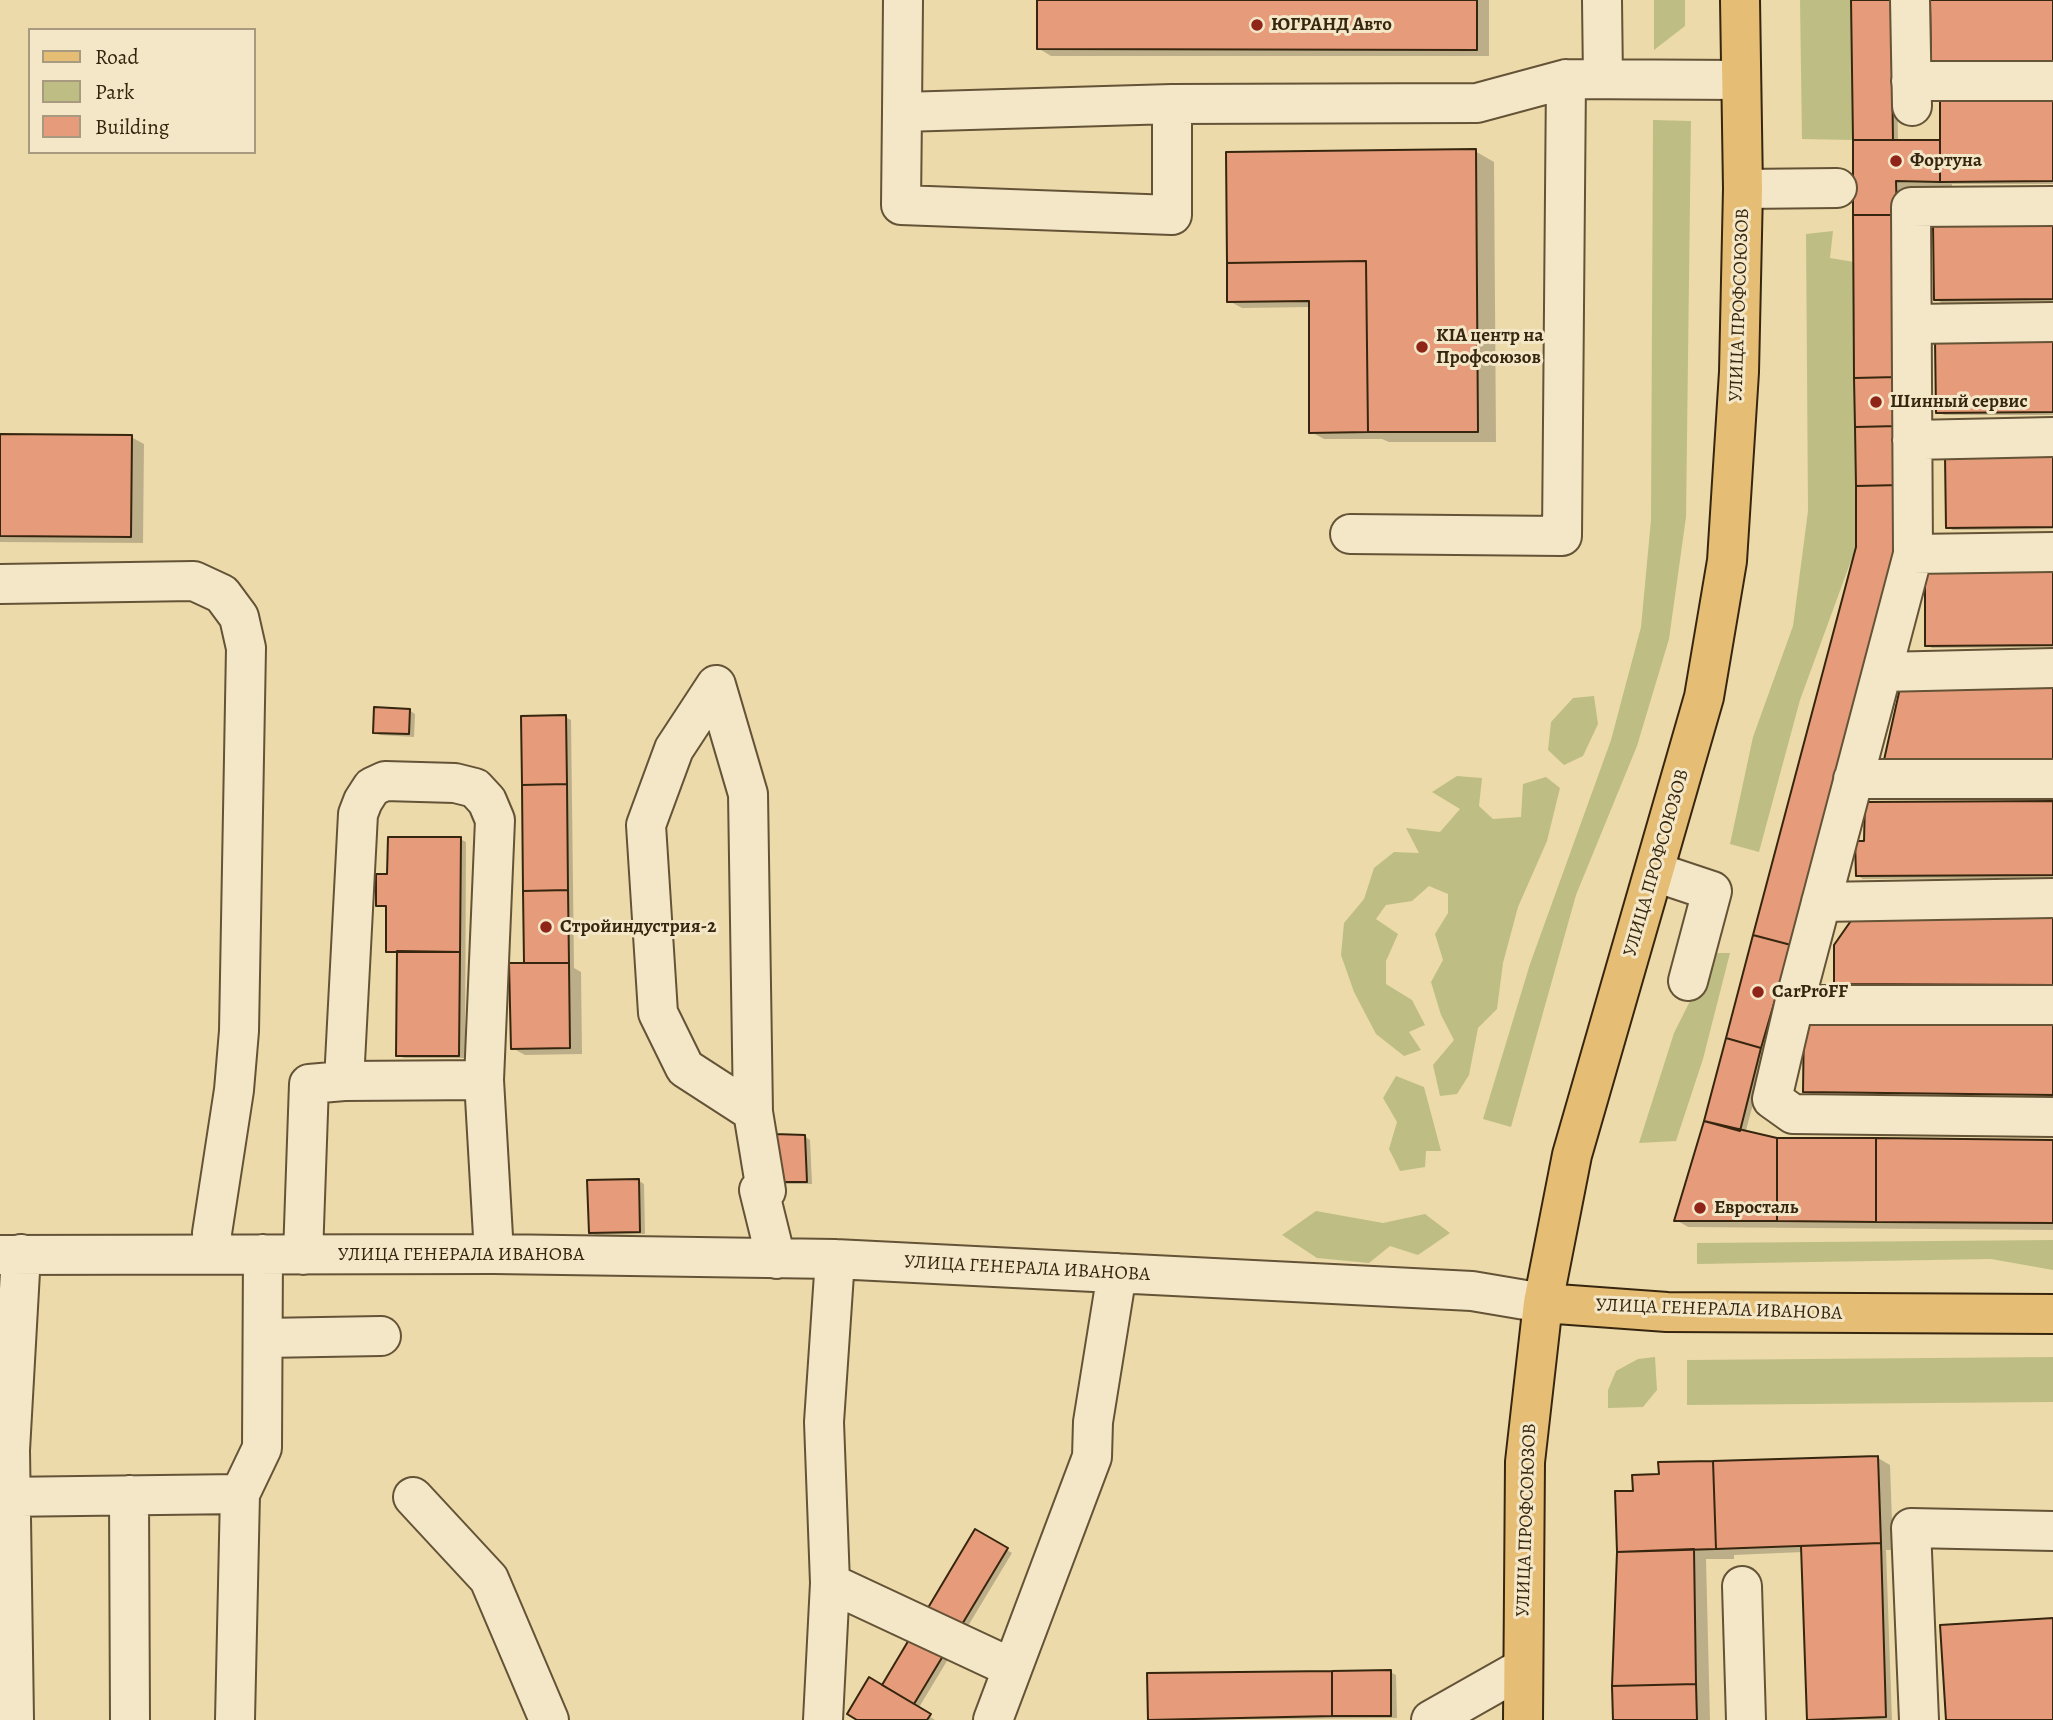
<!DOCTYPE html>
<meta charset="utf-8">
<style>
body{margin:0}
#map{position:relative;width:2053px;height:1720px;overflow:hidden;background:#ecdaaa;font-family:Alegreya,serif}
canvas{display:block}
.legend{position:absolute;left:28px;top:28px;width:228px;height:126px;box-sizing:border-box;background:#f3e7c8;border:2px solid #a89a7e;margin:0;padding:9px 12px;list-style:none;font-size:21px;color:#37260f}
.legend li{display:flex;align-items:center;gap:14px;height:35px}
.legend b{width:35px;border:2px solid #a89a7e}
</style>
<div id="map">
<canvas width="2053" height="1720"></canvas>
<ul class="legend">
<li><b style="height:9px;background:#e6bd75"></b>Road</li>
<li><b style="height:19px;background:#bebe84"></b>Park</li>
<li><b style="height:19px;background:#e69c7a"></b>Building</li>
</ul>
</div>
<script>
const g = document.querySelector('canvas').getContext('2d');
g.lineJoin = 'round';
function paint(path, color) { g.fillStyle = color; g.fill(path, 'evenodd'); }
const poly = rows => new Path2D(rows.map(r => 'M' + r).join(''));
function strokePath(path, color, width, dash) { g.strokeStyle = color; g.lineWidth = width; g.lineCap = dash ? 'butt' : 'round'; g.setLineDash(dash || []); g.stroke(path); }
function drawText(font, color, halo, rows, align = 'center') {
  g.font = font + ' Alegreya,serif'; g.lineWidth = 6; g.setLineDash([]); g.textBaseline = 'middle'; g.strokeStyle = halo; g.fillStyle = color; for (const [text, x, y, turn = 0] of rows) {
    g.save(); g.translate(x, y); g.rotate((+turn || 0) * Math.PI / 180); g.textAlign = isNaN(turn) ? turn : align; if (halo) g.strokeText(text, 0, 0); g.fillText(text, 0, 0); g.restore();
  }
}
paint(poly([
 [1654,0,1685,0,1685,26,1654,50],
 [1800,0,1851,0,1853,140,1802,139],
 [1653,120,1691,121,1686,517,1669,639,1637,746,1576,895,1511,1127,1483,1119,1530,964,1611,740,1641,627,1651,520],
 [1833,231,1830,258,1854,262,1856,547,1800,700,1759,852,1730,844,1753,737,1793,626,1808,511,1806,234],
 [1594,696,1598,724,1583,756,1564,765,1548,750,1551,722,1573,698],
 [1457,776,1482,778,1479,806,1493,819,1521,817,1523,784,1546,777,1560,788,1547,841,1518,907,1503,963,1497,1009,1478,1028,1469,1075,1457,1094,1440,1096,1433,1065,1454,1040,1441,1015,1431,982,1443,960,1435,934,1448,913,1448,894,1429,886,1412,901,1386,905,1376,919,1398,934,1386,961,1386,984,1412,1000,1425,1025,1409,1032,1421,1050,1404,1056,1376,1034,1354,992,1341,955,1344,923,1364,899,1374,868,1394,852,1419,853,1406,828,1440,832,1460,809,1432,792],
 [1714,953,1730,953,1703,1059,1676,1141,1639,1143,1674,1033],
 [1396,1076,1424,1087,1441,1151,1426,1151,1425,1167,1400,1171,1389,1149,1397,1122,1383,1098],
 [1316,1211,1383,1223,1425,1214,1450,1233,1418,1255,1390,1246,1369,1263,1317,1258,1282,1235],
 [2053,1240,2053,1270,1991,1259,1697,1264,1697,1243],
 [1655,1357,1657,1390,1643,1407,1608,1408,1608,1390,1616,1371,1638,1359],
 [2053,1357,2053,1402,1687,1405,1687,1360]
]), '#bebe84');
paint(poly([
 [1038,0,1489,0,1489,56,1051,56,1038,48],
 [1853,0,1896,0,1898,142,1942,142,2053,102,2053,184,1952,184,1952,188,1908,188,1903,382,1767,1052,1745,1134,1777,1140,2053,1142,2053,1230,1688,1227,1676,1220,1706,1122,1857,547],
 [1475,151,1494,162,1496,442,1389,442,1382,439,1324,439,1311,432,1311,307,1242,308,1229,301],
 [2053,225,2053,301,1942,303,1936,299],
 [2053,340,2053,415,1944,415,1938,412],
 [0,436,131,437,144,444,143,543,0,542],
 [2053,456,2053,529,1953,530,1947,527],
 [2053,573,2053,647,1932,648,1927,645],
 [2053,688,2053,761,1886,760],
 [409,710,415,714,414,737,380,735,375,732],
 [565,717,571,720,574,968,581,972,582,1054,525,1055,512,1048],
 [2053,803,2053,878,1863,879,1857,875],
 [460,839,466,842,465,1058,404,1058,398,1055,399,954,388,951,388,908,377,905,389,876],
 [2053,917,2053,987,1842,986,1836,983],
 [2053,1023,2053,1097,1811,1094,1805,1091],
 [804,1136,810,1140,812,1184,785,1184,779,1181],
 [639,1181,644,1184,645,1234,596,1235,590,1232],
 [1878,1458,1890,1465,1893,1550,1886,1550,1892,1720,1809,1719,1803,1552,1734,1555,1734,1559,1706,1559,1710,1720,1615,1720,1635,1492],
 [976,1531,1012,1553,918,1709,935,1720,861,1720],
 [1390,1672,1396,1675,1397,1718,1150,1720,1149,1675]
]), '#0003');
const building = poly([
 [1037,0,1477,0,1477,50,1037,49,1037,0],
 [1851,0,1891,0,1893,140,1853,140,1851,0],
 [1930,0,2053,0,2053,63,1931,63,1930,0],
 [1940,100,2053,100,2053,181,1940,182,1940,100],
 [1853,140,1940,140,1940,182,1896,181,1897,215,1853,215,1853,140],
 [1476,149,1478,432,1368,432,1366,261,1227,263,1226,152,1476,149],
 [1853,215,1897,215,1897,377,1854,378,1853,215],
 [2053,223,2053,299,1934,300,1933,225,2053,223],
 [1366,261,1368,432,1309,433,1309,301,1227,302,1227,263,1366,261],
 [2053,338,2053,412,1936,413,1935,339,2053,338],
 [1897,377,1898,426,1855,427,1854,378,1897,377],
 [1898,426,1900,485,1856,486,1855,427,1898,426],
 [0,434,132,435,131,537,0,536,0,434],
 [2053,455,2053,527,1946,528,1945,456,2053,455],
 [1900,485,1900,553,1791,945,1753,935,1856,547,1856,486,1900,485],
 [2053,571,2053,645,1925,646,1925,572,2053,571],
 [2053,686,2053,759,1884,760,1900,688,2053,686],
 [374,707,410,709,409,734,373,733,374,707],
 [566,715,567,784,522,785,521,716,566,715],
 [567,784,568,890,523,891,522,785,567,784],
 [2053,801,2053,875,1856,876,1855,841,1864,841,1865,802,2053,801],
 [388,837,461,837,460,952,386,952,386,906,376,906,376,874,387,874,388,837],
 [568,890,569,963,524,963,523,891,568,890],
 [1855,915,2053,916,2053,985,1834,984,1834,945,1855,915],
 [1753,935,1791,945,1761,1048,1726,1038,1753,935],
 [397,951,460,952,459,1056,396,1056,397,951],
 [509,963,569,963,570,1048,511,1049,509,963],
 [1804,1018,2053,1021,2053,1095,1803,1092,1804,1018],
 [1726,1038,1761,1048,1740,1131,1704,1121,1726,1038],
 [1704,1121,1777,1138,1777,1221,1674,1221,1704,1121],
 [775,1134,805,1135,807,1182,778,1182,775,1134],
 [1777,1138,1876,1138,1876,1222,1777,1221,1777,1138],
 [1876,1138,2053,1140,2053,1223,1876,1222,1876,1138],
 [639,1179,640,1232,589,1233,587,1180,639,1179],
 [1878,1456,1881,1543,1716,1549,1713,1461,1878,1456],
 [1713,1461,1716,1549,1617,1552,1615,1491,1633,1491,1632,1475,1659,1474,1658,1462,1713,1461],
 [975,1529,1008,1548,914,1704,882,1685,975,1529],
 [1881,1543,1886,1717,1807,1720,1801,1546,1881,1543],
 [1694,1549,1696,1684,1612,1686,1617,1552,1694,1549],
 [2053,1618,2053,1720,1946,1720,1940,1625,2053,1618],
 [1391,1670,1391,1716,1332,1716,1332,1671,1391,1670],
 [1332,1671,1332,1716,1148,1720,1147,1673,1332,1671],
 [869,1677,931,1714,927,1720,857,1720,847,1714,869,1677],
 [1696,1684,1697,1720,1613,1720,1612,1686,1696,1684]
]);
paint(building, '#e69c7a');
strokePath(building, '#37260f', 2);
const minor = poly([
 [903,0,902,112,1172,104,1477,103,1566,79,1741,80],
 [1602,0,1603,79],
 [1910,0,1912,106],
 [1911,81,2053,81],
 [902,112,901,205,1172,215,1172,104],
 [1743,189,1837,188],
 [2053,206,1911,207,1913,554,1794,1005,1772,1099,1793,1114,2053,1117],
 [1912,324,2053,322],
 [1912,440,2053,437],
 [1350,534,1562,536,1566,79],
 [1913,554,2053,552],
 [0,584,194,581,222,594,239,617,246,648,239,1031,234,1090,212,1233,213,1253],
 [1882,672,2053,668],
 [716,685,748,794,753,1112,766,1191,759,1190,776,1259],
 [716,685,674,749,646,825,658,1013,685,1068,753,1112],
 [1853,779,2053,779],
 [1655,872,1712,891,1688,981],
 [1821,902,2053,898],
 [1794,1005,2053,1005],
 [344,1081,358,814,363,801,372,787,385,781,455,783,475,788,487,801,495,820,484,1080,494,1254],
 [0,1255,494,1254,835,1259,1472,1291,1543,1303],
 [303,1255,309,1084,344,1081,484,1080],
 [263,1338,381,1336],
 [129,1495,130,1720],
 [0,1497,240,1494],
 [413,1497,489,1579,549,1720],
 [830,1583,1012,1668],
 [1742,1586,1746,1720],
 [14,1720,10,1450,21,1254],
 [235,1720,240,1494,262,1448,263,1254],
 [823,1720,830,1583,824,1422,835,1259],
 [993,1720,1092,1457,1093,1422,1117,1273],
 [1431,1720,1523,1668],
 [1919,1720,1911,1528,2053,1531]
]);
const major = poly([
 [1543,1303,1667,1312,2053,1314],
 [1523,1720,1525,1462,1543,1303,1572,1155,1704,697,1727,561,1739,372,1743,189,1740,0]
]);
strokePath(minor, '#645336', 42);
strokePath(major, '#37260f', 42);
strokePath(minor, '#f3e7c8', 38);
strokePath(major, '#e6bd75', 38);
for (const [x, y, r, color] of [
 [1257,25,7,"#8f2418"],
 [1896,161,7,"#8f2418"],
 [1422,347,7,"#8f2418"],
 [1876,402,7,"#8f2418"],
 [546,927,7,"#8f2418"],
 [1758,992,7,"#8f2418"],
 [1700,1208,7,"#8f2418"]
]) { const dot = new Path2D(); dot.arc(x, y, r, 0, 2 * Math.PI); g.fillStyle = color; g.fill(dot); strokePath(dot, '#f3e7c8', 2.5); }
drawText('bold 19px', '#37260f', '#f3e7c8', [
 ["ЮГРАНД Авто",1271,25],
 ["Фортуна",1910,161],
 ["KIA центр на",1436,336],
 ["Профсоюзов",1436,358],
 ["Шинный сервис",1890,402],
 ["Стройиндустрия-2",560,927],
 ["CarProFF",1772,992],
 ["Евросталь",1714,1208]
], 'left');
drawText('19px', '#37260f', '#f3e7c8', [
 ["УЛИЦА ПРОФСОЮЗОВ",1740,305,-88],
 ["УЛИЦА ПРОФСОЮЗОВ",1657,863,-74],
 ["УЛИЦА ГЕНЕРАЛА ИВАНОВА",461,1255],
 ["УЛИЦА ГЕНЕРАЛА ИВАНОВА",1027,1269,3],
 ["УЛИЦА ГЕНЕРАЛА ИВАНОВА",1719,1310,2],
 ["УЛИЦА ПРОФСОЮЗОВ",1527,1520,-88]
]);
</script>
